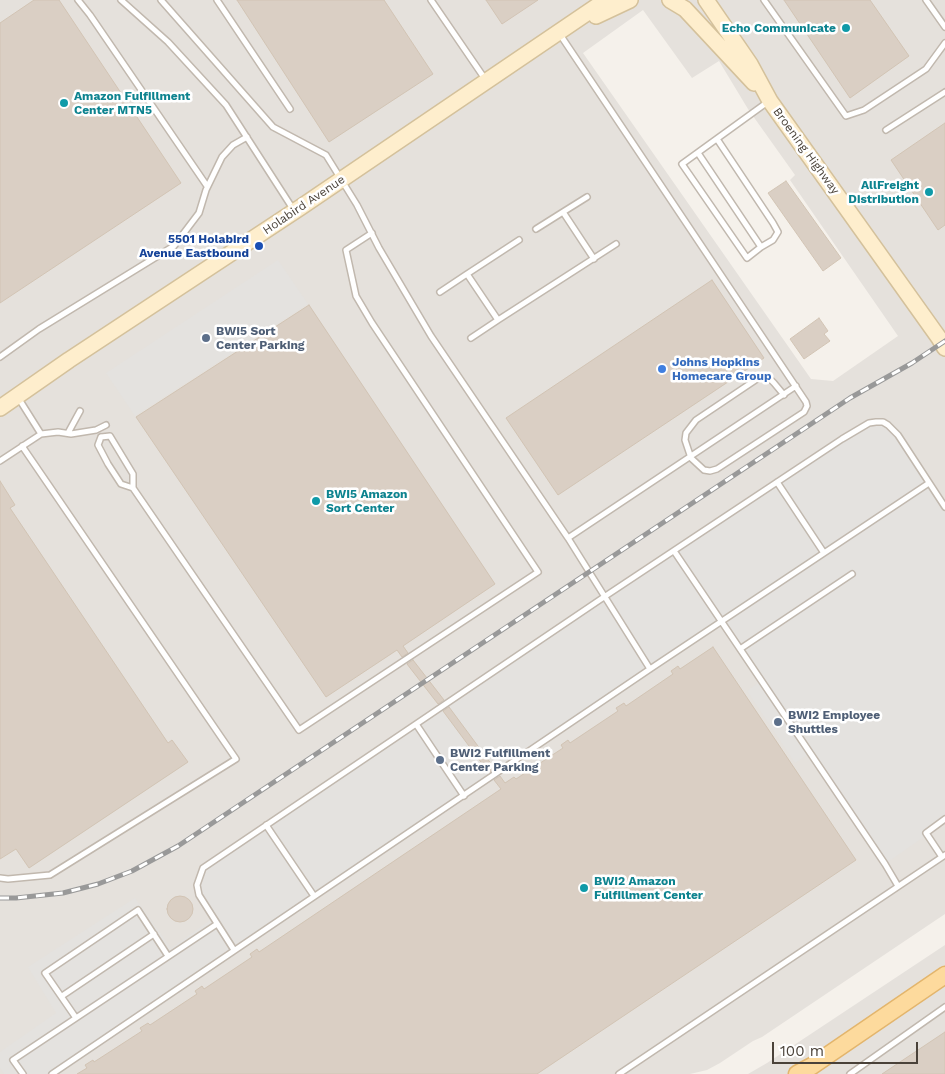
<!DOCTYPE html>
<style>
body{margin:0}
#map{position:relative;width:945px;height:1074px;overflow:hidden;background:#f5f1eb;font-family:"Work Sans",sans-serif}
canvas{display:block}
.scale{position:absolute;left:772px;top:1042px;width:146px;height:22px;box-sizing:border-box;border:2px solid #4a4239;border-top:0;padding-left:6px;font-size:15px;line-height:18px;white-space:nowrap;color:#4a4239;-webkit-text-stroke:4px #fff;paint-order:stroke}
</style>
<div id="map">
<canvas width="945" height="1074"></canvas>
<div class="scale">100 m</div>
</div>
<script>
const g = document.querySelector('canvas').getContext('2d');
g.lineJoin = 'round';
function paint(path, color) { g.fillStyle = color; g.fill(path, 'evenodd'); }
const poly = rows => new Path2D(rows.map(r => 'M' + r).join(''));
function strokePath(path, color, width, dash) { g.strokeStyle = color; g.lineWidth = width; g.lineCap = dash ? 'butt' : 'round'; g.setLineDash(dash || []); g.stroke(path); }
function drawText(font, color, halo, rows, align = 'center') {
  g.font = font + ' "Work Sans",sans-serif'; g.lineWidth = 5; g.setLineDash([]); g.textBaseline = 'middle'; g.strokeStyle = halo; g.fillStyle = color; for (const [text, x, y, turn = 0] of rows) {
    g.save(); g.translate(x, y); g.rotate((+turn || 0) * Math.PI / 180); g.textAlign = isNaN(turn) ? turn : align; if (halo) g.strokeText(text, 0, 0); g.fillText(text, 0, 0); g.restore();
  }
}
paint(poly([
 [0,0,945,0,945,914,762,1037,753,1041,720,1063,707,1070,690,1074,0,1074],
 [643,10,692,78,719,61,748,109,795,175,790,180,898,336,833,381,811,379,583,53],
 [945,945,945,1074,748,1074,767,1063]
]), '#e5e1dc');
paint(poly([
 [278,260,308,304,135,416,106,373],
 [876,422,893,429,945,508,945,822,885,864,810,753,795,763,747,691,761,681,721,622,52,1074,4,1074,0,1068,0,1052,56,1013,28,967,135,898,171,948,213,918,198,890,201,872,842,439]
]), '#e4e2df');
const building = poly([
 [34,0,59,0,181,183,0,303,0,23,34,0],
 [237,0,384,0,433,74,329,142,237,0],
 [486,0,538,0,502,24,486,0],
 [784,0,870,0,909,56,850,98,784,0],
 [945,123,945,225,938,230,891,160,945,123],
 [786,181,841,258,823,271,768,193,786,181],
 [712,280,764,358,558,495,506,418,712,280],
 [309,305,495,584,403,646,408,653,402,657,397,650,326,697,136,417,309,305],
 [819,318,828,331,824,334,830,341,804,359,790,339,819,318],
 [0,481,15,505,10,508,168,743,172,740,188,762,29,868,16,849,0,859,0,481],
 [713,647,856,860,537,1074,77,1074,87,1068,85,1065,93,1060,94,1062,142,1031,140,1028,148,1023,150,1025,197,994,195,991,202,986,204,989,252,957,250,954,257,949,259,952,501,789,494,780,500,776,505,783,514,777,516,779,563,748,561,745,568,740,570,743,618,711,616,708,624,703,626,706,673,674,671,671,678,666,680,669,713,647],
 [413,660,444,700,438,704,407,664,413,660],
 [449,707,495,769,489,773,443,711,449,707],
 '167 909a13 13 0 1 1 26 0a13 13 0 1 1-26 0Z',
 [945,1032,945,1074,882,1074,945,1032]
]);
paint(building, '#dacfc4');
strokePath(building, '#d2c4b4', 1);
const service = poly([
 [78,0,90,15,207,186],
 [121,0,168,42,226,105,293,209],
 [161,0,273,127,326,155,357,205,379,248,431,336,568,538,650,669],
 [217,0,290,109],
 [431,0,485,79],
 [764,0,846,116,864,110,926,69,945,43],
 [926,0,945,27],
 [559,33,806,402,807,406,804,412,717,469,710,471,704,470,691,458,685,440,686,433,696,420,757,379,763,377,769,378,774,383,784,395],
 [886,130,945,92],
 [698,153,761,247,773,240,778,232,773,223,717,139],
 [563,212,587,197],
 [536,229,563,212,594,259],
 [519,240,467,274,498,320,616,244],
 [761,247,747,258,682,164,769,101],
 [440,292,467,274],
 [471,338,498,320],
 [0,357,39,329,174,246,199,213,206,190,222,157,233,145,247,137],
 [68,433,80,411],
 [41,434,58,432,71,434,96,430,106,425],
 [101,437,110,436,133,474,133,488,299,730,538,572,372,323,356,296,346,250,372,233],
 [101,437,98,445,108,464,121,484,133,488],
 [0,461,41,434,19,399],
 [777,482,824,553],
 [568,538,796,386],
 [674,551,885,864,898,886],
 [740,649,852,574],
 [416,724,464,796],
 [266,825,314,896],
 [942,857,926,833,945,819],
 [0,878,8,879,50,875,236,759,22,446],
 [234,950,199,895,197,885,203,868,604,597,842,439,869,423,876,422,883,422,888,425,898,435,945,507],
 [62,996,154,934],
 [76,1018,45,973,138,910,168,956],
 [23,1074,13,1060,217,924],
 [52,1074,650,669,929,483],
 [619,1074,945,855],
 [850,1074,945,1007]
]);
const secondary = poly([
 [670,0,685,9,754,83],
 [706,0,750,64,770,101,939,338,945,348],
 [596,16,630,0],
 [0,408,69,360,301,207,606,0]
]);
const primary = poly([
 [797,1074,812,1066,945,975]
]);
strokePath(service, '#c1b8ae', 8);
strokePath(secondary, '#d4c19b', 18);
strokePath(primary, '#e3b56c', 19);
strokePath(service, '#fff', 5);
strokePath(secondary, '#feeecd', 15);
strokePath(primary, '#fdda9d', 16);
const rail = poly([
 [0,898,16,898,63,893,98,884,132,871,178,846,850,398,912,363,945,341]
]);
strokePath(rail, '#999', 5);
strokePath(rail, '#fff', 3, [9]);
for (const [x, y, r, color] of [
 [846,28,5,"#0f9aa8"],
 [64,103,5,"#0f9aa8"],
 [929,192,5,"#0f9aa8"],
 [259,246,5,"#1a4fb4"],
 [206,338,5,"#5c6f8a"],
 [662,369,5,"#3f7fe0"],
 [316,501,5,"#0f9aa8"],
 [778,722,5,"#5c6f8a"],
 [440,760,5,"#5c6f8a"],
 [584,888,5,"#0f9aa8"]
]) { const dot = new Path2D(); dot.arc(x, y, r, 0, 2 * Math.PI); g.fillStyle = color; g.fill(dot); strokePath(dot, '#fff', 2); }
drawText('bold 12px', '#0d838f', '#fff', [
 ["Echo Communicate",836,28,"right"],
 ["Amazon Fulfillment",74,96],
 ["Center MTN5",74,110],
 ["AllFreight",919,185,"right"],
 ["Distribution",919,199,"right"],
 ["BWI5 Amazon",326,494],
 ["Sort Center",326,508],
 ["BWI2 Amazon",594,881],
 ["Fulfillment Center",594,895]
], 'left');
drawText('12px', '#4a4239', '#fff', [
 ["Broening Highway",806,151,54],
 ["Holabird Avenue",304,205,-34]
]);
drawText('bold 12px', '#164399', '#fff', [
 ["5501 Holabird",249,239],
 ["Avenue Eastbound",249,253]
], 'right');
drawText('bold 12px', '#4e5e75', '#fff', [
 ["BWI5 Sort",216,331],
 ["Center Parking",216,345],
 ["BWI2 Employee",788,715],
 ["Shuttles",788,729],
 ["BWI2 Fulfillment",450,753],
 ["Center Parking",450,767]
], 'left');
drawText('bold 12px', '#366cbe', '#fff', [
 ["Johns Hopkins",672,362],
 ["Homecare Group",672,376]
], 'left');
</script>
